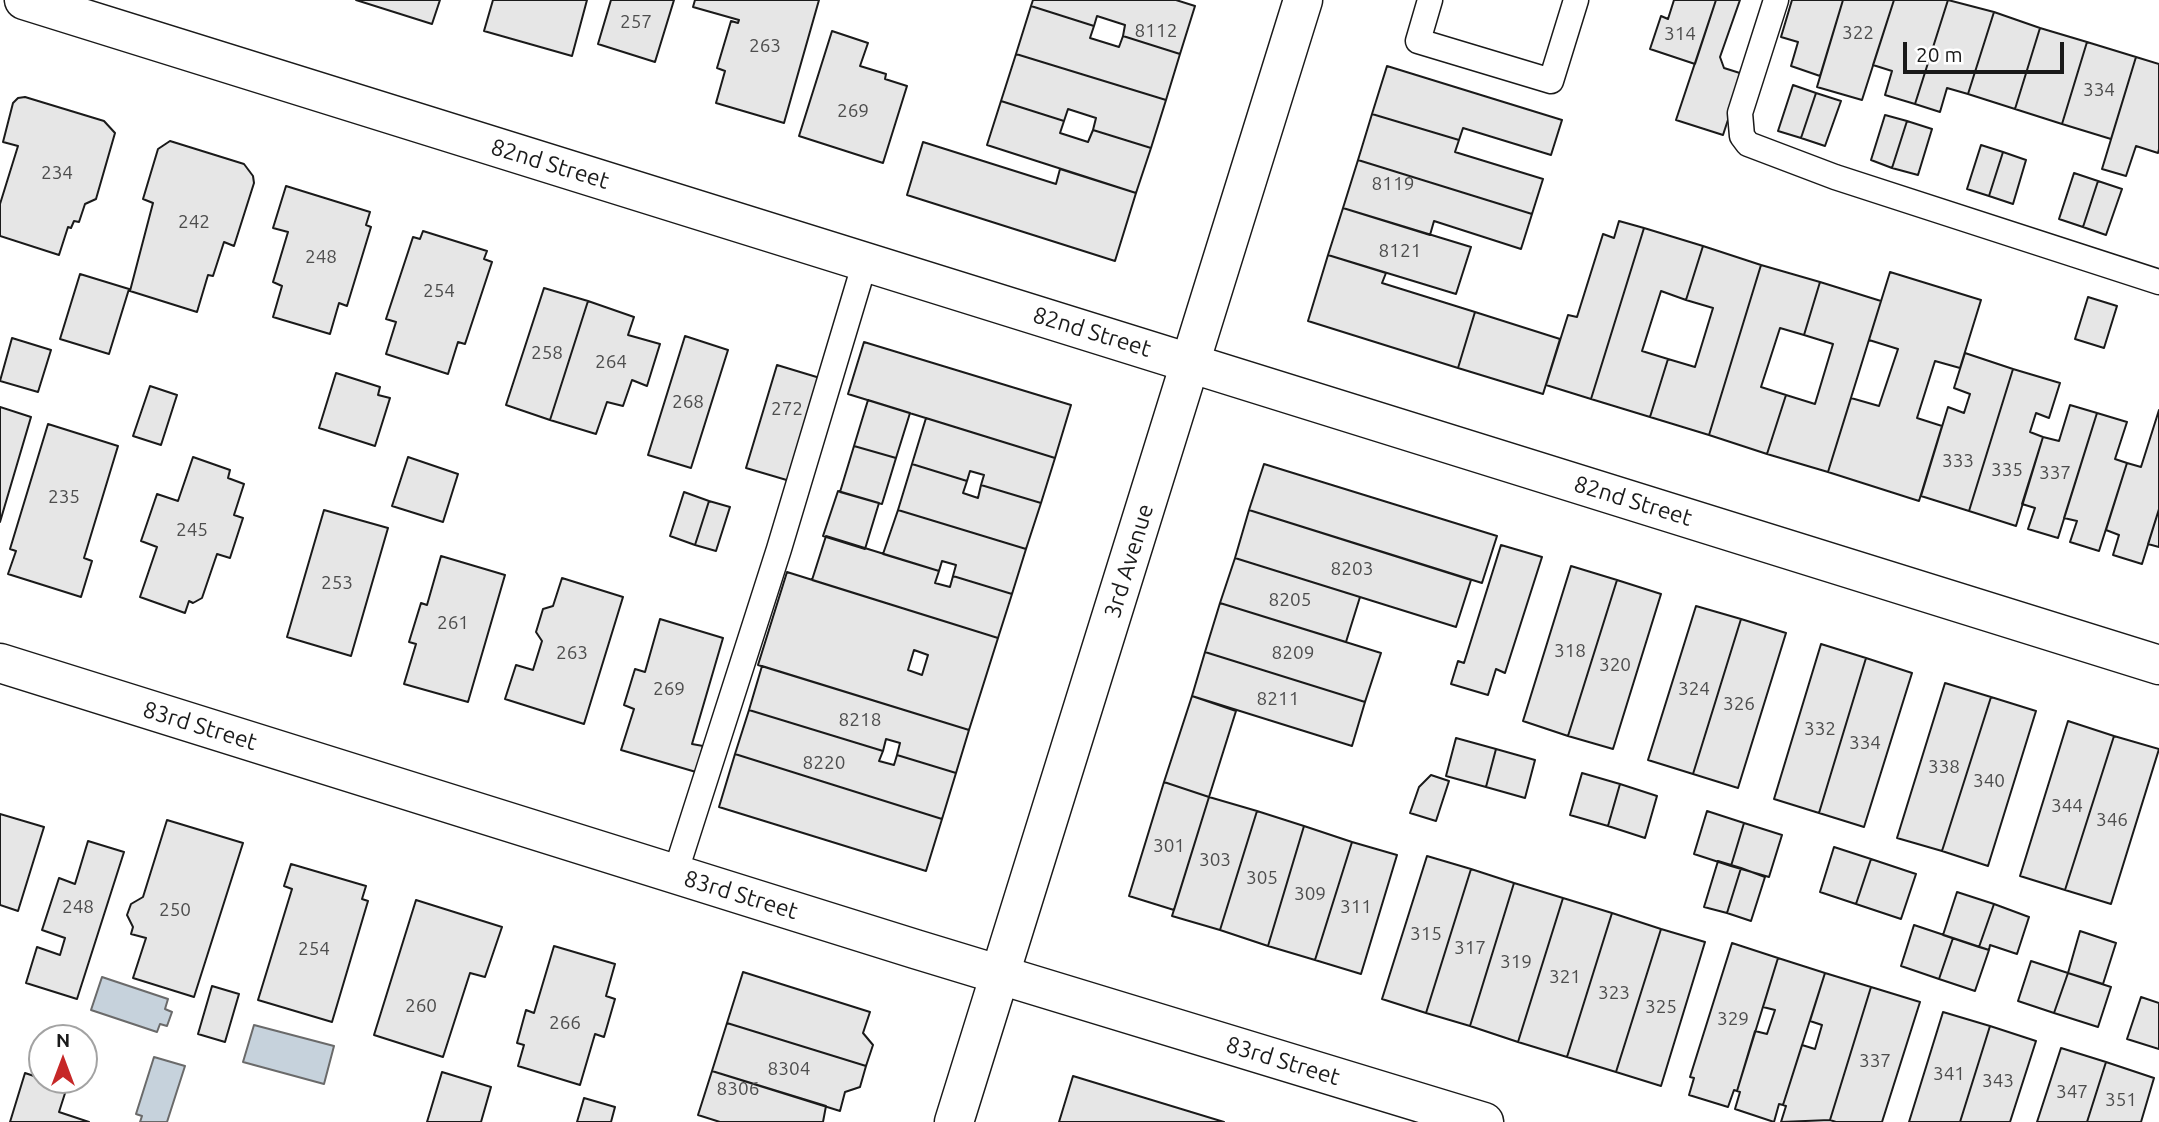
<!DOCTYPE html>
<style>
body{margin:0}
#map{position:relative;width:2159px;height:1122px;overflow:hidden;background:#fff;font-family:Ubuntu,sans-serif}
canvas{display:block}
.north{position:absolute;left:28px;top:1024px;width:70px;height:70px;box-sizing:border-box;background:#fff;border:2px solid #a3a3a3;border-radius:50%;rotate:0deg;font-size:19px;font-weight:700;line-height:28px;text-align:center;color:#1a1a1a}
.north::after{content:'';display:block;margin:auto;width:24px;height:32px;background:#c62828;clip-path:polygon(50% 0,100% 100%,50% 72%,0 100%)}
.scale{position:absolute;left:1903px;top:42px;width:161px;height:32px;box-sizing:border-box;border:4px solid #1a1a1a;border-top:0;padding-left:9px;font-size:21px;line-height:24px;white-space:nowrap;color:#1a1a1a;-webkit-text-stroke:5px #fff;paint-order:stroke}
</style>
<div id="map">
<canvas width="2159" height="1122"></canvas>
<div class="north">N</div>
<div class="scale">20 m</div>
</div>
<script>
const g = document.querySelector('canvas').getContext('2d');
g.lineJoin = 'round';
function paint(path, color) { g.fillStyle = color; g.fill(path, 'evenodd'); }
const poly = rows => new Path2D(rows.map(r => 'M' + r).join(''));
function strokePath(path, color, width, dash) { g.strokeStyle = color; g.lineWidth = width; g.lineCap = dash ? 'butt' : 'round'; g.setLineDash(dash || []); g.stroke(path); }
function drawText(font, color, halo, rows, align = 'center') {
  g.font = font + ' Ubuntu,sans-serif'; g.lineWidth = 5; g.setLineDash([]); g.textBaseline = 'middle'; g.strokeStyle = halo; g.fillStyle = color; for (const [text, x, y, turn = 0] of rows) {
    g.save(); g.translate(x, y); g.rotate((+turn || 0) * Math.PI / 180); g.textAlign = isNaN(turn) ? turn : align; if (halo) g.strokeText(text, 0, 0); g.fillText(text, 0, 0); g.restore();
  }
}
const water = poly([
 [102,977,168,999,165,1009,172,1012,167,1026,160,1024,157,1032,91,1010,102,977],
 [254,1025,334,1046,324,1084,243,1062,254,1025],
 [154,1057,185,1066,167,1122,140,1122,142,1116,136,1114,154,1057]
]);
paint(water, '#c6d2dc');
strokePath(water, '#6a6a6a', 2);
const building = poly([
 [356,0,440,0,432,24,356,0],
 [493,0,587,0,572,56,484,31,493,0],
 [611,0,674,0,655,62,598,44,611,0],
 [695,0,819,0,784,123,716,103,725,71,717,68,731,21,738,23,739,20,693,7,695,0],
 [1033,0,1176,0,1195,6,1180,54,1123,36,1125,25,1097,16,1094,26,1031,6,1033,0],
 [1674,0,1716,0,1695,64,1650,49,1661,16,1668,19,1674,0],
 [1716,0,1740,0,1720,57,1724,68,1743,74,1723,135,1676,120,1716,0],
 [1792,0,1843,0,1820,76,1791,66,1798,42,1781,37,1792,0],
 [1843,0,1894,0,1862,100,1817,87,1843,0],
 [1894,0,1948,0,1915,104,1885,95,1892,71,1873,65,1894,0],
 [1948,0,1994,12,1968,94,1947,88,1940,112,1915,104,1948,0],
 [1031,6,1094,26,1090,38,1119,47,1123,36,1180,54,1166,100,1016,54,1031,6],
 [1994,12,2040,28,2015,109,1968,94,1994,12],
 [2040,28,2087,42,2062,124,2015,109,2040,28],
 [832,31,868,43,860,66,886,74,885,79,907,86,883,163,799,136,832,31],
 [2087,42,2136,57,2111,139,2062,124,2087,42],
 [1016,54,1166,100,1151,148,1093,130,1096,118,1068,109,1064,121,1001,101,1016,54],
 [2136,57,2159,64,2159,149,2158,153,2136,146,2126,176,2102,169,2136,57],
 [1387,66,1562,120,1551,155,1463,128,1459,140,1372,114,1387,66],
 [1793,85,1816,93,1801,138,1778,131,1793,85],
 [1816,93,1841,101,1825,146,1801,138,1816,93],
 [25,97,104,121,115,133,96,199,85,204,79,222,74,221,71,228,68,227,59,255,0,236,0,204,18,146,3,142,13,103,18,98,25,97],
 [1001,101,1064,121,1060,133,1088,142,1093,130,1151,148,1136,193,987,145,1001,101],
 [1372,114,1459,140,1455,152,1543,179,1532,214,1358,160,1372,114],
 [1885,115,1907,121,1892,168,1871,160,1885,115],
 [1907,121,1932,129,1918,175,1892,168,1907,121],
 [170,141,244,164,253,176,254,183,234,246,224,242,213,276,208,275,197,312,130,291,153,203,143,199,158,149,170,141],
 [923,142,1056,184,1060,169,1136,193,1115,261,907,195,923,142],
 [1981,145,2003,152,1989,196,1967,189,1981,145],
 [2003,152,2026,160,2013,204,1989,196,2003,152],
 [1358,160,1532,214,1521,249,1434,221,1430,235,1343,208,1358,160],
 [2074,173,2098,181,2083,227,2059,219,2074,173],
 [2098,181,2122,189,2106,235,2083,227,2098,181],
 [286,186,370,212,366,225,371,227,347,306,339,303,330,334,273,317,282,286,273,282,288,232,273,228,286,186],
 [1343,208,1471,247,1456,294,1328,255,1343,208],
 [1619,221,1644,228,1591,399,1546,385,1568,315,1577,317,1603,234,1614,238,1619,221],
 [1644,228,1703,246,1686,300,1661,291,1642,351,1668,359,1650,417,1591,399,1644,228],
 [423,231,487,251,484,259,492,262,465,344,458,342,448,374,386,354,396,322,386,319,413,237,420,239,423,231],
 [1703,246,1761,265,1709,435,1650,417,1668,359,1695,367,1713,308,1686,300,1703,246],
 [1328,255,1386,273,1382,283,1475,312,1458,368,1308,321,1328,255],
 [1761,265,1820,282,1804,335,1780,328,1761,387,1786,395,1767,454,1709,435,1761,265],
 [1890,272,1981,300,1960,368,1935,361,1917,418,1942,426,1919,501,1828,472,1851,398,1879,406,1898,349,1869,340,1890,272],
 [80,274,129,289,109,354,60,339,80,274],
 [1820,282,1881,301,1828,472,1767,454,1786,395,1815,404,1833,344,1804,335,1820,282],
 [544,288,588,301,550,420,506,405,544,288],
 [2088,297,2117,306,2104,348,2075,339,2088,297],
 [588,301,634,317,628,335,660,344,647,386,632,380,623,406,607,402,596,434,550,420,588,301],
 [1475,312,1560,339,1543,394,1458,368,1475,312],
 [685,336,728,350,691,468,648,455,685,336],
 [12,338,51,350,38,392,0,381,12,338],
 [864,342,1071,405,1055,458,848,394,864,342],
 [1965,353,2013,369,1969,511,1921,496,1948,407,1964,413,1970,394,1954,388,1965,353],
 [777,365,820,378,790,481,746,468,777,365],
 [2013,369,2060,383,2049,418,2036,413,2030,432,2043,437,2016,526,1969,511,2013,369],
 [336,373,380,387,378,395,390,398,375,446,319,428,336,373],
 [150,386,177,395,161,445,133,436,150,386],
 [868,400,910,413,896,458,854,446,868,400],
 [2070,405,2097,413,2058,538,2028,529,2035,508,2022,504,2043,437,2059,441,2070,405],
 [0,407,31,417,0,522,0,407],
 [2159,410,2159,509,2142,564,2113,555,2119,535,2106,530,2127,463,2141,467,2159,410],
 [2097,413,2127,422,2115,459,2127,463,2099,551,2070,542,2077,521,2064,518,2097,413],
 [926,418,1055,458,1041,503,981,485,984,475,970,471,967,481,912,464,926,418],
 [48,424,118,446,84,558,92,561,81,597,8,574,16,551,10,549,48,424],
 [854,446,896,458,882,504,840,492,854,446],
 [193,457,230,470,228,478,244,484,234,515,243,518,230,558,217,554,202,598,193,603,189,601,185,613,140,597,157,547,141,541,157,494,178,501,193,457],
 [408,457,458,474,443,522,392,506,408,457],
 [912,464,967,481,963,493,978,498,981,485,1041,503,1026,549,898,510,912,464],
 [1264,464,1497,536,1482,583,1249,510,1264,464],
 [838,491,879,503,865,549,823,536,838,491],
 [684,492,709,501,695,545,670,536,684,492],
 [709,501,730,507,716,551,695,545,709,501],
 [2159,509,2159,547,2148,544,2159,509],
 [324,510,388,528,351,656,287,637,324,510],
 [898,510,1026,549,1012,594,953,576,956,565,942,561,939,571,883,554,898,510],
 [1249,510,1471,580,1456,627,1235,558,1249,510],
 [826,536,939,571,935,583,950,587,953,576,1012,594,998,638,812,580,826,536],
 [1501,545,1542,557,1505,673,1496,669,1488,695,1451,684,1458,661,1464,663,1501,545],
 [441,556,505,575,468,702,404,684,416,644,409,642,421,603,427,605,441,556],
 [1235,558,1360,597,1346,642,1220,603,1235,558],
 [1571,566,1617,580,1568,736,1523,721,1571,566],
 [787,572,998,638,969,730,758,665,787,572],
 [914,650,928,655,922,675,908,670,914,650],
 [562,578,623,597,584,724,505,699,516,665,533,670,542,641,536,632,543,609,553,606,562,578],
 [1617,580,1661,594,1613,749,1568,736,1617,580],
 [1220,603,1381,653,1365,702,1205,652,1220,603],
 [1696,606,1741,619,1693,774,1648,760,1696,606],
 [660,619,723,638,692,744,703,746,696,772,621,750,634,709,624,705,635,669,645,672,660,619],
 [1741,619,1786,633,1738,788,1693,774,1741,619],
 [1821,644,1866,658,1819,813,1774,799,1821,644],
 [1205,652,1365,702,1352,746,1192,696,1205,652],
 [1866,658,1912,673,1864,827,1819,813,1866,658],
 [762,666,969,730,956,773,897,755,900,743,886,739,883,751,749,710,762,666],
 [1945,683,1991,697,1942,851,1897,838,1945,683],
 [1192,696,1236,711,1209,797,1164,782,1192,696],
 [1991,697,2036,711,1988,866,1942,851,1991,697],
 [749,710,883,751,879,761,894,765,897,755,956,773,942,819,735,754,749,710],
 [2068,721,2114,736,2065,890,2020,876,2068,721],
 [2114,736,2159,749,2111,904,2065,890,2114,736],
 [1456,738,1496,749,1486,787,1446,776,1456,738],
 [1496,749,1535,760,1525,798,1486,787,1496,749],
 [735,754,942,819,926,871,719,807,735,754],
 [1582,773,1620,784,1608,826,1570,815,1582,773],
 [1431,775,1449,781,1436,821,1410,813,1419,787,1431,775],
 [1164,782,1209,797,1174,910,1129,896,1164,782],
 [1620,784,1657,796,1645,838,1608,826,1620,784],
 [1209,797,1257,811,1220,930,1172,916,1209,797],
 [1257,811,1304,826,1268,946,1220,930,1257,811],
 [1707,811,1744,823,1731,866,1694,854,1707,811],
 [0,814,44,827,18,911,0,905,0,814],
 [167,820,243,843,194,997,133,978,146,938,131,934,133,927,127,915,131,904,143,897,167,820],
 [1744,823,1782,835,1769,877,1731,866,1744,823],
 [1304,826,1352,842,1315,960,1268,946,1304,826],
 [88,841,124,852,77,999,26,983,37,947,60,955,65,938,42,930,59,878,75,884,88,841],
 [1352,842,1397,855,1361,974,1315,960,1352,842],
 [1834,847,1871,859,1856,904,1820,892,1834,847],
 [1427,856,1471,869,1426,1013,1382,999,1427,856],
 [1871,859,1916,874,1901,919,1856,904,1871,859],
 [1718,861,1741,868,1727,913,1704,907,1718,861],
 [291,864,366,886,362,899,368,901,332,1022,258,1000,292,889,284,886,291,864],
 [1741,868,1765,877,1751,921,1727,913,1741,868],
 [1471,869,1514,883,1470,1026,1426,1013,1471,869],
 [1514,883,1563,898,1518,1042,1470,1026,1514,883],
 [1957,892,1994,904,1979,947,1943,935,1957,892],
 [1563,898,1612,913,1567,1057,1518,1042,1563,898],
 [416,900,502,927,485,977,470,973,443,1057,374,1035,416,900],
 [1994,904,2029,917,2017,954,1990,945,1989,950,1979,947,1994,904],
 [1612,913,1661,929,1616,1072,1567,1057,1612,913],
 [1914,925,1953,938,1939,979,1901,966,1914,925],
 [1661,929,1705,942,1661,1086,1616,1072,1661,929],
 [2080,931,2116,943,2103,984,2068,973,2080,931],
 [1953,938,1989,950,1975,991,1939,979,1953,938],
 [1732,943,1778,958,1737,1091,1734,1090,1728,1107,1689,1095,1694,1078,1690,1077,1732,943],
 [554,946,615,964,606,996,615,999,604,1037,595,1034,580,1085,518,1066,524,1045,517,1043,526,1010,534,1013,554,946],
 [1778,958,1825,973,1783,1105,1779,1104,1774,1122,1735,1109,1740,1092,1737,1091,1755,1031,1767,1034,1775,1010,1763,1007,1778,958],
 [2031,961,2068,973,2054,1013,2018,1001,2031,961],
 [743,972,870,1012,863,1033,873,1045,866,1066,727,1023,743,972],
 [1825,973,1871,987,1830,1120,1781,1122,1786,1106,1783,1105,1802,1045,1815,1049,1822,1025,1810,1021,1825,973],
 [2068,973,2111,987,2098,1027,2054,1013,2068,973],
 [212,986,239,994,225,1042,198,1034,212,986],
 [1871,987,1920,1002,1882,1122,1836,1122,1830,1120,1871,987],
 [2141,997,2159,1003,2159,1049,2127,1039,2141,997],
 [1943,1012,1990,1026,1960,1122,1909,1122,1943,1012],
 [727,1023,866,1066,860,1087,845,1092,840,1111,712,1071,727,1023],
 [1990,1026,2036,1041,2010,1122,1960,1122,1990,1026],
 [2061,1048,2106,1062,2087,1122,2037,1122,2061,1048],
 [2106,1062,2154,1078,2141,1122,2087,1122,2106,1062],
 [712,1071,826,1106,823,1122,720,1122,698,1115,712,1071],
 [442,1072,491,1087,481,1122,427,1122,442,1072],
 [25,1073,67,1087,59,1112,89,1122,10,1122,25,1073],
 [1073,1076,1224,1122,1059,1122,1073,1076],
 [584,1098,615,1107,611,1122,577,1122,584,1098]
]);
paint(building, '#e6e6e6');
strokePath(building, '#1a1a1a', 2);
const service = poly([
 [1430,0,1418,41,1551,81,1576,0],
 [1776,0,1740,113,1742,136,1748,144,1835,177,2159,282],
 [675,874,779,549,865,262]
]);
const minor = poly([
 [24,0,2159,665],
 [0,663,915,949,1484,1122]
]);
const tertiary = poly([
 [954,1122,1303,0]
]);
strokePath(service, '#1a1a1a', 27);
strokePath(minor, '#1a1a1a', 41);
strokePath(tertiary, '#1a1a1a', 41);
strokePath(service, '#fff', 24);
strokePath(minor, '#fff', 38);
strokePath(tertiary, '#fff', 38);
drawText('19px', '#4d4d4d', null, [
 ["257",636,22],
 ["8112",1156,31],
 ["322",1858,33],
 ["314",1680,34],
 ["263",765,46],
 ["334",2099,90],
 ["269",853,111],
 ["234",57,173],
 ["8119",1393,184],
 ["242",194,222],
 ["8121",1400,251],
 ["248",321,257],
 ["254",439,291],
 ["258",547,353],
 ["264",611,362],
 ["268",688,402],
 ["272",787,409],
 ["333",1958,461],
 ["335",2007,470],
 ["337",2055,473],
 ["235",64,497],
 ["245",192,530],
 ["8203",1352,569],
 ["253",337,583],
 ["8205",1290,600],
 ["261",453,623],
 ["318",1570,651],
 ["263",572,653],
 ["8209",1293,653],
 ["320",1615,665],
 ["269",669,689],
 ["324",1694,689],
 ["8211",1278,699],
 ["326",1739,704],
 ["8218",860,720],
 ["332",1820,729],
 ["334",1865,743],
 ["8220",824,763],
 ["338",1944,767],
 ["340",1989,781],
 ["344",2067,806],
 ["346",2112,820],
 ["301",1169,846],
 ["303",1215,860],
 ["305",1262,878],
 ["309",1310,894],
 ["248",78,907],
 ["311",1356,907],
 ["250",175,910],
 ["315",1426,934],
 ["317",1470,948],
 ["254",314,949],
 ["319",1516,962],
 ["321",1565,977],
 ["323",1614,993],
 ["260",421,1006],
 ["325",1661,1007],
 ["329",1733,1019],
 ["266",565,1023],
 ["337",1875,1061],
 ["8304",789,1069],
 ["341",1949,1074],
 ["343",1998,1081],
 ["8306",738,1089],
 ["347",2072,1092],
 ["351",2121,1100]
]);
drawText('23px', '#1a1a1a', '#fff', [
 ["82nd Street",550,164,17],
 ["82nd Street",1092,332,17],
 ["82nd Street",1633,501,17],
 ["3rd Avenue",1129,561,-73],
 ["83rd Street",200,726,17],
 ["83rd Street",741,895,17],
 ["83rd Street",1283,1061,17]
]);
</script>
